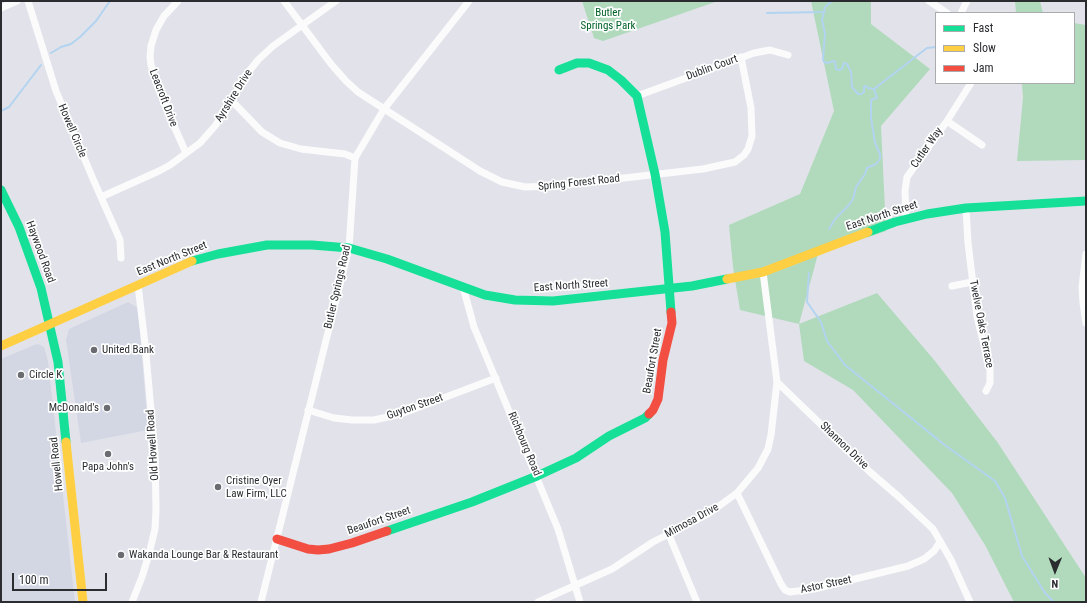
<!DOCTYPE html>
<style>
body{margin:0}
#map{position:relative;width:1087px;height:603px;overflow:hidden;background:#e2e3ea;font-family:"Roboto Condensed",sans-serif}
canvas{display:block}
.frame{position:absolute;inset:0;border:2px solid #2b2c30;pointer-events:none}
.legend{position:absolute;left:935px;top:12px;width:140px;height:72px;box-sizing:border-box;background:#fff;border:1px solid #aaabac;margin:0;padding:5px 7px;list-style:none;font-size:12px;color:#2b2c30}
.legend li{display:flex;align-items:center;gap:8px;height:20px}
.legend b{width:20px;border:1px solid #aaabac}
.north{position:absolute;left:1035px;top:551px;width:40px;height:40px;-webkit-text-stroke:3px #fff;paint-order:stroke;rotate:181deg;font-size:11px;font-weight:700;line-height:16px;text-align:center;color:#2b2c30}
.north::after{content:'';display:block;margin:auto;width:14px;height:18px;background:#2b2c30;clip-path:polygon(50% 0,100% 100%,50% 72%,0 100%)}
.scale{position:absolute;left:12px;top:573px;width:95px;height:18px;box-sizing:border-box;border:2px solid #2b2c30;border-top:0;padding-left:5px;font-size:12px;line-height:14px;white-space:nowrap;color:#2b2c30;-webkit-text-stroke:3px #fff;paint-order:stroke}
</style>
<div id="map">
<canvas width="1087" height="603"></canvas>
<div class="frame"></div>
<ul class="legend">
<li><b style="height:5px;background:#16e098"></b>Fast</li>
<li><b style="height:5px;background:#ffcf43"></b>Slow</li>
<li><b style="height:5px;background:#f24e42"></b>Jam</li>
</ul>
<div class="north">N</div>
<div class="scale">100 m</div>
</div>
<script>
const g = document.querySelector('canvas').getContext('2d');
g.lineJoin = 'round';
function paint(path, color) { g.fillStyle = color; g.fill(path, 'evenodd'); }
const poly = rows => new Path2D(rows.map(r => 'M' + r).join(''));
function strokePath(path, color, width, dash) { g.strokeStyle = color; g.lineWidth = width; g.lineCap = dash ? 'butt' : 'round'; g.setLineDash(dash || []); g.stroke(path); }
function drawText(font, color, halo, rows, align = 'center') {
  g.font = font + ' "Roboto Condensed",sans-serif'; g.lineWidth = 3.5; g.setLineDash([]); g.textBaseline = 'middle'; g.strokeStyle = halo; g.fillStyle = color; for (const [text, x, y, turn = 0] of rows) {
    g.save(); g.translate(x, y); g.rotate((+turn || 0) * Math.PI / 180); g.textAlign = isNaN(turn) ? turn : align; if (halo) g.strokeText(text, 0, 0); g.fillText(text, 0, 0); g.restore();
  }
}
paint(poly([
 [128,302,138,308,148,430,81,443,66,340,69,329],
 [38,344,44,347,48,361,75,602,1,602,1,359,34,345]
]), '#d3d7e4');
paint(poly([
 [582,1,718,1,603,41,594,38],
 [811,1,871,1,871,24,930,69,881,126,886,231,818,254,799,324,877,293,935,361,998,443,1086,578,1086,602,1014,602,985,545,952,493,853,390,804,361,799,324,740,310,733,267,729,225,800,194,834,111],
 [1015,1,1040,1,1043,13,1016,13],
 [1074,23,1086,25,1086,160,1017,161,1023,98,1022,83,1074,83]
]), '#b0dabb');
strokePath(poly([
 [767,13,825,12],
 [51,53,61,47,71,44,80,37,96,21,110,1],
 [874,89,923,51,927,48,936,47],
 [1,111,9,107,41,65],
 [829,229,835,219,849,205,853,199,856,187,865,174,867,168,876,164,880,159,880,154,875,143,871,118,871,100,877,98,874,89,868,88,866,86,864,87,864,92,861,94,858,94,852,87,851,72,847,64,844,63,842,69,839,70,836,69,835,62,834,61,827,63,824,62,823,59,825,34,822,20,825,7,832,1],
 [809,273,807,302,821,322,827,341,845,365,946,446,995,481,1005,498,1022,556,1045,593,1054,602]
]), '#b2d4f0', 2);
strokePath(poly([
 [28,1,56,91,93,179,120,240,121,258],
 [178,1,164,16,156,30,151,46,150,57,151,65,156,82,174,126,186,153],
 [284,1,331,64,346,81,358,92,480,171,502,182,525,187,554,186,703,169,735,162,744,155,748,149,752,136,751,108,741,57],
 [929,1,947,13],
 [1,8,17,1],
 [961,13,967,1],
 [637,96,754,53,770,50,788,55],
 [232,101,262,132,280,143,301,149,345,154,355,158],
 [947,121,982,145],
 [101,197,159,171,170,165,200,143,215,126,232,101,242,80,258,60,273,46,336,1],
 [966,208,968,243,977,317,990,369,990,383,986,391],
 [906,218,905,191,907,177,947,121,971,83],
 [1086,254,1082,287,1083,303,1086,323],
 [763,272,777,382,870,472,899,497,933,529,951,560,970,602],
 [952,286,972,282],
 [463,287,474,327,558,529,580,602],
 [308,410,334,418,352,420,374,420,401,414,496,378],
 [737,493,781,584,785,590,790,592,814,589,908,566,924,559,934,551,940,542],
 [669,535,697,602],
 [132,602,142,577,149,554,155,529,156,510,155,454,145,344,138,285],
 [261,602,349,248,355,158,384,109,469,1],
 [538,602,612,569,653,542,708,514,737,493,758,468,768,449,771,435,777,382]
]), '#fbfbfc', 7);
strokePath(poly([
 [559,70,577,63,589,63,608,70,621,80,637,96,655,174,665,232,671,312],
 [1,190,19,227,41,288,58,362,66,442],
 [868,232,895,222,927,214,966,208,1086,201],
 [192,261,218,254,267,245,312,245,349,248,387,259,485,295,515,300,553,301,692,286,727,279],
 [387,531,472,502,537,476,576,458,609,436,645,418,649,414]
]), '#16e098', 9);
strokePath(poly([
 [727,279,763,272,868,232],
 [1,346,192,261],
 [66,442,83,602]
]), '#ffcf43', 9);
strokePath(poly([
 [649,414,653,410,658,399,663,360,672,323,671,312],
 [277,539,308,549,318,550,329,549,352,543,387,531]
]), '#f24e42', 9);
for (const [x, y, r, color] of [
 [94,350,4,"#6b6c71"],
 [21,375,4,"#6b6c71"],
 [107,408,4,"#6b6c71"],
 [108,454,4,"#6b6c71"],
 [218,487,4,"#6b6c71"],
 [121,555,4,"#6b6c71"]
]) { const dot = new Path2D(); dot.arc(x, y, r, 0, 2 * Math.PI); g.fillStyle = color; g.fill(dot); strokePath(dot, '#fff', 1.5); }
drawText('11px', '#006127', '#fff', [
 ["Butler",608,13],
 ["Springs Park",608,26]
]);
drawText('11px', '#2b2c30', '#fff', [
 ["Dublin Court",712,68,-20],
 ["Ayrshire Drive",234,96,-58],
 ["Leacroft Drive",163,98,69],
 ["Howell Circle",72,131,67],
 ["Cutler Way",927,148,-55],
 ["Spring Forest Road",579,183,-6],
 ["East North Street",882,216,-18],
 ["Haywood Road",40,252,70],
 ["East North Street",172,259,-22],
 ["East North Street",571,286,-4],
 ["Butler Springs Road",338,287,-77],
 ["Twelve Oaks Terrace",981,324,79],
 ["Beaufort Street",653,361,-80],
 ["Guyton Street",415,407,-19],
 ["Richbourg Road",524,444,67],
 ["Old Howell Road",153,445,-94],
 ["Shannon Drive",844,446,44],
 ["Howell Road",57,464,-96],
 ["Beaufort Street",379,521,-19],
 ["Mimosa Drive",692,521,-29],
 ["Astor Street",826,585,-12]
]);
drawText('11px', '#2b2c30', '#fff', [
 ["United Bank",102,350],
 ["Circle K",29,375],
 ["McDonald's",99,408,"right"],
 ["Papa John's",108,467,"center"],
 ["Cristine Oyer",226,481],
 ["Law Firm, LLC",226,494],
 ["Wakanda Lounge Bar & Restaurant",129,555]
], 'left');
</script>
